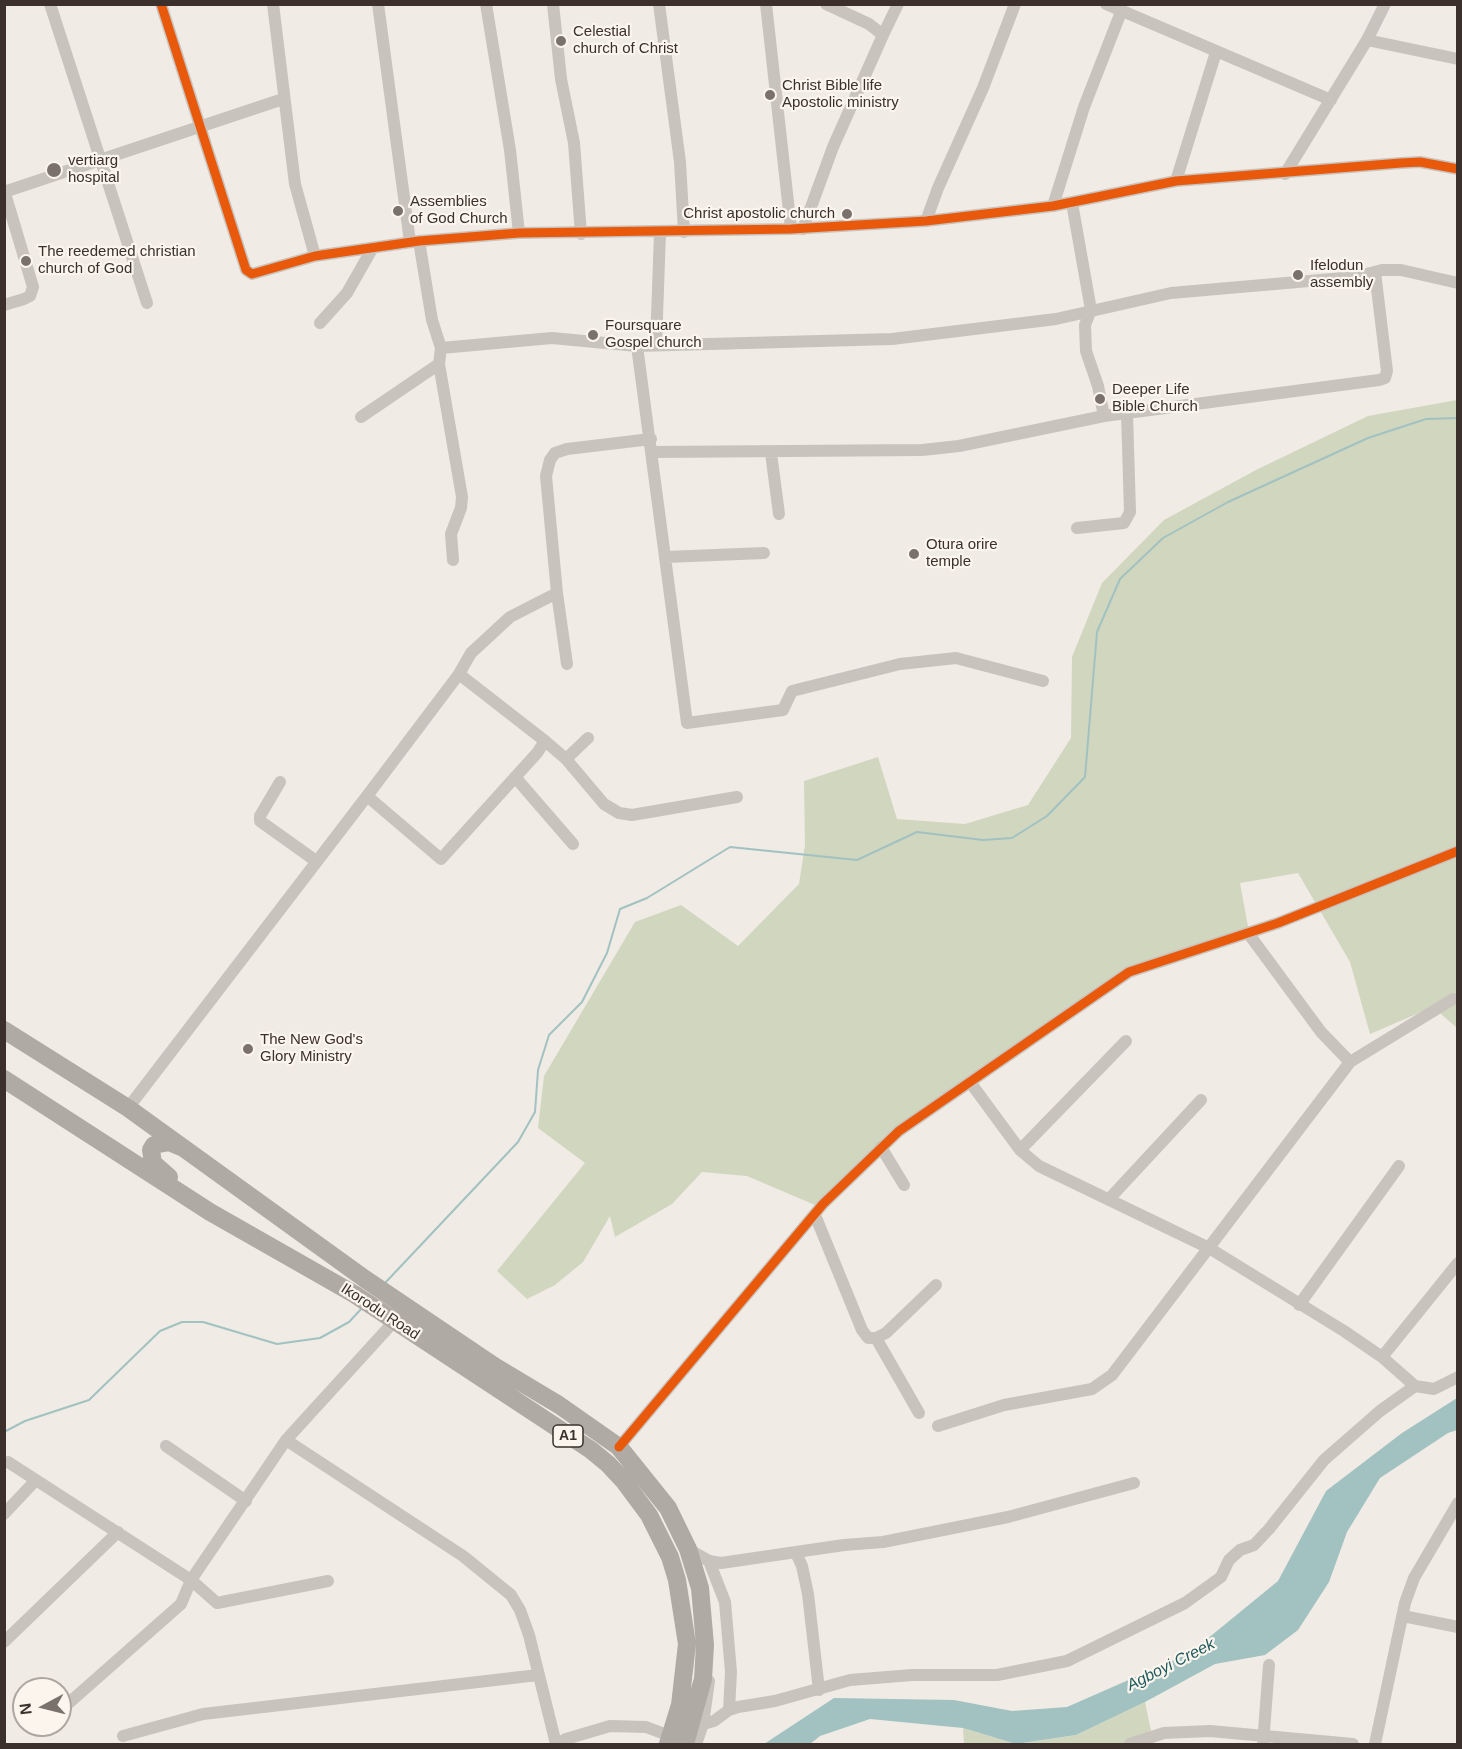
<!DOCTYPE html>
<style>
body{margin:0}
#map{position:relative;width:1462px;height:1749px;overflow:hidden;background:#f0ebe5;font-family:Helvetica,sans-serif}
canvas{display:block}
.frame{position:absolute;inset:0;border:6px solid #3b302b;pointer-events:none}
.north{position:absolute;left:12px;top:1677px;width:60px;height:60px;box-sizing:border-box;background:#fbf5ee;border:2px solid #aea6a0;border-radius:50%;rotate:263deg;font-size:16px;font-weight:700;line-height:24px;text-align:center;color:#3b302b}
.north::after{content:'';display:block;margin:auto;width:21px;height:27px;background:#7a716c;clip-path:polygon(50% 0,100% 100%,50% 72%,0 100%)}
</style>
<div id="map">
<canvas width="1462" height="1749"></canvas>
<div class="frame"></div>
<div class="north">N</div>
</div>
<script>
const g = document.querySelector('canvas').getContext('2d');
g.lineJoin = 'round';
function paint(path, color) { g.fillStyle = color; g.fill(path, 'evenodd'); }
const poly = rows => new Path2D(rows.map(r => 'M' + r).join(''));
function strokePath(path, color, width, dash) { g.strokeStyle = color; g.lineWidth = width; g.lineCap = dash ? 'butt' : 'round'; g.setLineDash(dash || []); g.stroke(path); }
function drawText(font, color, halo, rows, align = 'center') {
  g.font = font + ' Helvetica,sans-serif'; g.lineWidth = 4.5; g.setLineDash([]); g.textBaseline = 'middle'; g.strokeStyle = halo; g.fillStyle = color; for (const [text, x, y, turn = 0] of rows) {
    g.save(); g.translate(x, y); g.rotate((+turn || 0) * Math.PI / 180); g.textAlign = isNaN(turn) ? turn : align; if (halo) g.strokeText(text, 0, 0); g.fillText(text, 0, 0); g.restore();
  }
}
paint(poly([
 [1457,400,1457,1028,1433,1007,1370,1034,1350,962,1298,873,1240,883,1249,932,1132,977,888,1141,822,1208,747,1176,702,1172,672,1204,615,1237,610,1216,583,1262,555,1285,527,1299,497,1271,585,1163,538,1128,544,1076,635,922,681,905,738,946,799,884,805,845,804,781,878,757,897,819,965,824,1028,805,1071,738,1072,657,1102,583,1164,520,1256,470,1368,416],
 [1145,1702,1151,1731,1128,1744,1018,1744,1076,1735],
 [963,1728,969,1730,1016,1744,964,1744]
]), '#d1d6bf');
paint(poly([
 [1457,1398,1457,1430,1448,1433,1380,1478,1347,1532,1329,1582,1298,1630,1265,1655,1215,1664,1145,1702,1076,1735,1016,1744,963,1728,870,1719,820,1736,810,1744,764,1744,834,1698,954,1700,1012,1711,1067,1707,1190,1653,1278,1581,1326,1491,1402,1433]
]), '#a1c2c1');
strokePath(poly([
 [385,1283,518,1142,535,1112,538,1070,549,1035,582,1002,607,953,620,909,647,898,730,847,857,860,917,832,983,840,1012,838,1047,816,1085,777,1097,632,1120,579,1163,538,1228,502,1368,438,1426,419,1458,418],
 [4,1432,25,1421,89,1400,160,1331,182,1322,203,1322,277,1344,320,1338,349,1322,363,1307]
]), '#a1c2c1', 2);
strokePath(poly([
 [50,4,147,303],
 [161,4,246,270,252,274,315,256,419,241,519,233,791,229,926,221,1053,206,1176,181,1401,163,1420,162,1458,169],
 [273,4,295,184,315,256],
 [378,4,410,242],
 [486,4,510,150,519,233],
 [553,4,561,79,574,143,581,234],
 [659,4,680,162,684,232],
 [766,4,791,229],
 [1106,4,1331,100],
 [883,35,898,4],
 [1367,40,1458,59],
 [1285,174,1367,40,1385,4],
 [1176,181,1216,52],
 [4,190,33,287,30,296,24,299,4,305],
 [4,192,283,99],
 [1072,203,1091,310,1085,325,1086,351,1098,386,1104,416],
 [1053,206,1084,107,1121,12],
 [926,221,938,188,983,88,1015,4],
 [803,229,833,147,883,35,869,24,826,4],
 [419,241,432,320,441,348,439,364,462,497,461,508,451,534,453,560],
 [320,323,347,293,372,249],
 [656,345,660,233],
 [637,346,687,723,783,710,792,691,900,664,956,658,1043,681],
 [441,348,552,338,637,346,892,339,1056,319,1171,293,1355,277,1382,270,1401,270,1458,283],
 [361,417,439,364],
 [652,452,922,450,959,446,1104,416,1379,380,1385,378,1387,371,1375,272],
 [771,453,779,514],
 [1077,528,1124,523,1130,512,1127,414],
 [666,557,764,553],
 [557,593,567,664],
 [545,741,566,759,604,804,619,813,632,815,737,797],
 [566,759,588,738],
 [515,777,573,844],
 [280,782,260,816,260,821,316,861],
 [367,796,441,859,537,753,545,741,459,674],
 [1248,933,1321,1032,1350,1062,1453,999],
 [970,1082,1020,1150,1039,1166,1209,1248,1344,1331,1382,1357,1415,1386],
 [128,1108,367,796,459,674,471,653,510,617,557,593,546,476,550,460,555,453,567,449,651,439],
 [881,1147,904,1185],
 [1020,1150,1126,1041],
 [1110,1198,1201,1100],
 [815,1215,862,1330,868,1338,876,1338,886,1333,936,1285],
 [1299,1305,1399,1166],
 [876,1338,919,1413],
 [1382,1357,1458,1263],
 [938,1426,1004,1405,1092,1389,1112,1375,1350,1062],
 [286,1440,463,1556,511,1595,520,1610,529,1635,556,1744],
 [166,1446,246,1501],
 [619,1447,823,1204,899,1131,1129,972,1278,923,1458,851],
 [8,1462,191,1580,217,1603,328,1581],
 [4,1514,36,1480],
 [688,1549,709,1561,721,1563,844,1545,883,1542,1008,1517,1134,1483],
 [796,1553,802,1566,808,1594,819,1690],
 [709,1561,725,1602,731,1672,729,1710],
 [1403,1616,1458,1627],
 [4,1642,118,1532],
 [62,1709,181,1604,191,1580,286,1440,389,1327],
 [703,1724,714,1721,729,1710,738,1707,775,1701,850,1680,912,1675,997,1675,1067,1661,1185,1603,1221,1577,1229,1560,1240,1550,1254,1545,1269,1529,1324,1460,1380,1411,1415,1386,1434,1389,1458,1377],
 [123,1736,203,1714,538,1675],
 [557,1744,566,1739,610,1726,646,1727,662,1733],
 [696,1744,703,1724,709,1681],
 [1130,1744,1164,1733,1210,1731,1353,1744],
 [1263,1744,1269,1665],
 [1375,1744,1405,1603,1414,1578,1458,1503]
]), '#c9c3be', 12);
strokePath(poly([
 [4,1030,128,1108,365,1279,494,1366,559,1405,619,1447,668,1508,688,1549,700,1588,705,1645,703,1679,685,1744],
 [4,1079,210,1212,354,1294,591,1450,608,1464,623,1480,649,1515,670,1557,677,1580,687,1644,680,1705,668,1744],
 [169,1177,153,1163,151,1150,154,1145,169,1142,181,1147]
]), '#afaaa4', 18);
strokePath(poly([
 [161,4,246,270,252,274,315,256,419,241,519,233,791,229,926,221,1053,206,1176,181,1401,163,1420,162,1458,169],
 [619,1447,823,1204,899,1131,1129,972,1278,923,1458,851]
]), '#e8590c', 9);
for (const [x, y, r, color] of [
 [561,41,6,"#7a716c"],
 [770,95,6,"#7a716c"],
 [54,170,8,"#7a716c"],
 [398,211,6,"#7a716c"],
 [847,214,6,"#7a716c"],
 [26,261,6,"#7a716c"],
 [1298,275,6,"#7a716c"],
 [593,335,6,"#7a716c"],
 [1100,399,6,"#7a716c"],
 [914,554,6,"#7a716c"],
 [248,1049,6,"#7a716c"]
]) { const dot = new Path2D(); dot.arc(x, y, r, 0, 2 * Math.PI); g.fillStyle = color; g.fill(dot); strokePath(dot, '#fbf5ee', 2); }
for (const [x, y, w] of [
 [568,1436,30]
]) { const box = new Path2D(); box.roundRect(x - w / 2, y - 11, w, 22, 4.5); g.fillStyle = '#fbf5ee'; g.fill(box); strokePath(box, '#3b302b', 1.5); }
drawText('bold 14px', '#3b302b', null, [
 ["A1",568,1436]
]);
drawText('15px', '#3b302b', '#fbf5ee', [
 ["Celestial",573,32],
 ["church of Christ",573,49],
 ["Christ Bible life",782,86],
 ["Apostolic ministry",782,103],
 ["vertiarg",68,161],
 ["hospital",68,178],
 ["Assemblies",410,202],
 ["of God Church",410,219],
 ["Christ apostolic church",835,214,"right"],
 ["The reedemed christian",38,252],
 ["church of God",38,269],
 ["Ifelodun",1310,266],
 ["assembly",1310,283],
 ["Foursquare",605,326],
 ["Gospel church",605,343],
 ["Deeper Life",1112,390],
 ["Bible Church",1112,407],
 ["Otura orire",926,545],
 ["temple",926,562],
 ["The New God's",260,1040],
 ["Glory Ministry",260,1057]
], 'left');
drawText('15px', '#3b302b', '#fbf5ee', [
 ["Ikorodu Road",380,1312,33]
]);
drawText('italic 16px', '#1f5a5e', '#fbf5ee', [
 ["Agboyi Creek",1171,1665,-27]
]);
</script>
